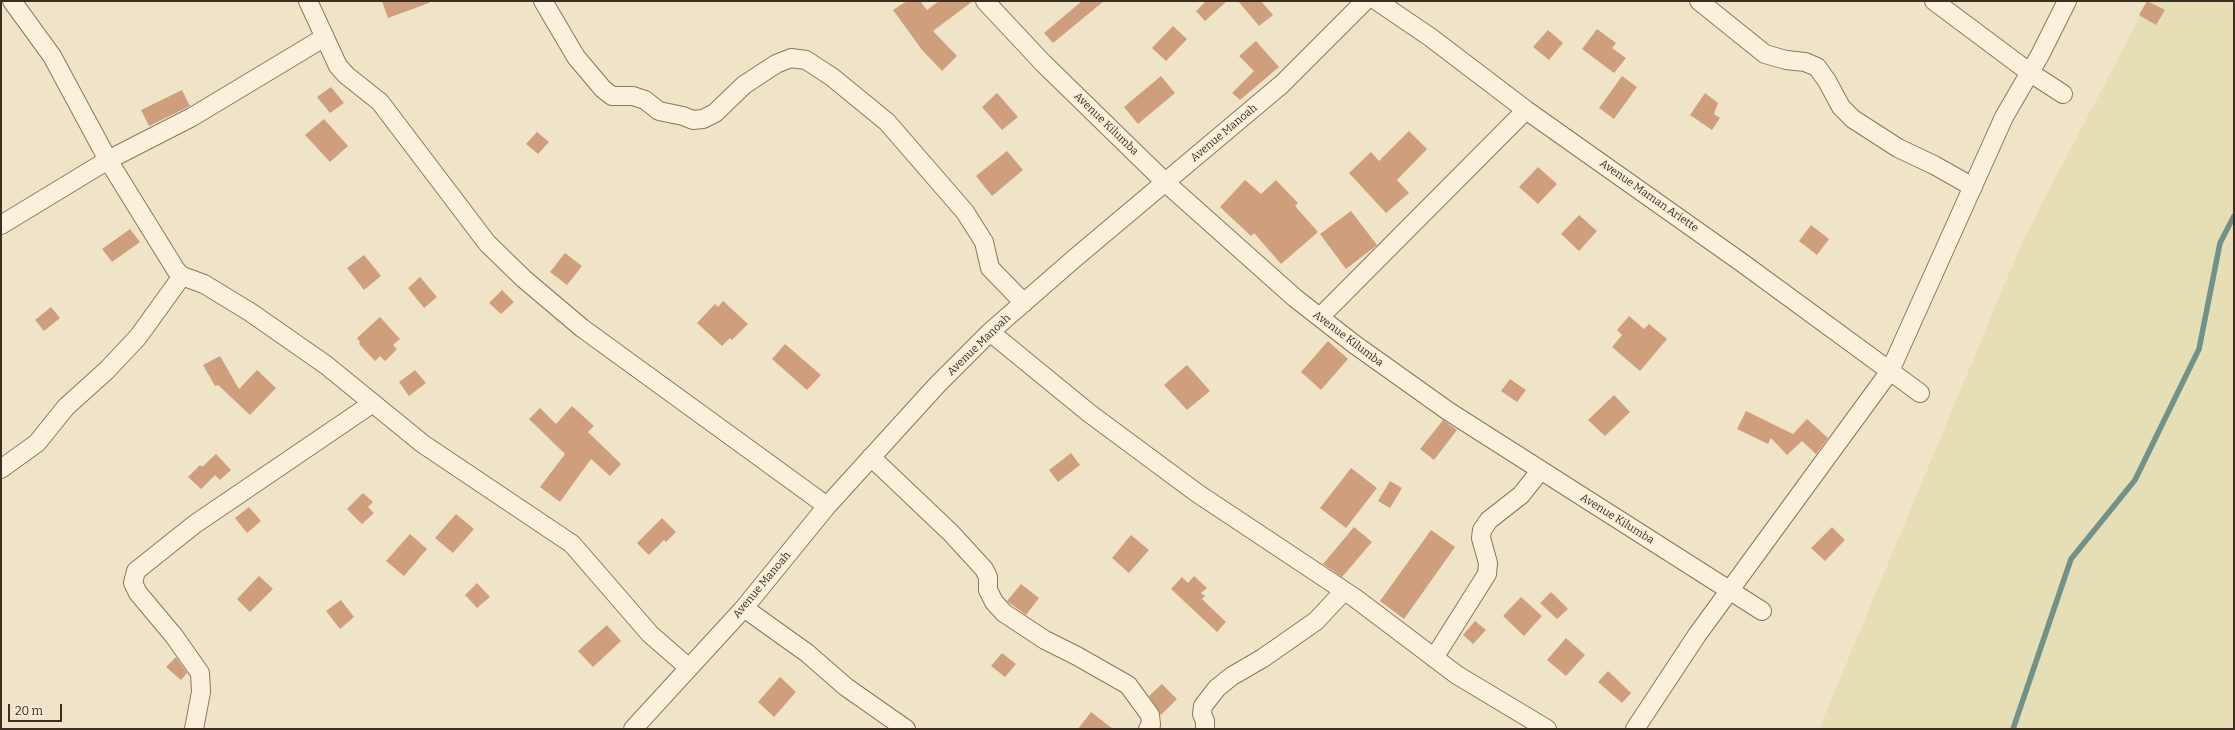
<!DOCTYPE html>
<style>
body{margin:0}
#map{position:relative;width:2235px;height:730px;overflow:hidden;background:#f0e4c8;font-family:Bitter,serif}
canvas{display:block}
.frame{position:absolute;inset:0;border:2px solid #3d2e20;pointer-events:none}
.scale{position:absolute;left:8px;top:704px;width:54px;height:18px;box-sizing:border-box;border:2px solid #3d2e20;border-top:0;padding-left:5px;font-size:12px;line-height:14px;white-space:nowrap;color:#3d2e20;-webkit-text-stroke:3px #f7eed8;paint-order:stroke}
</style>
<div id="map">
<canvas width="2235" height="730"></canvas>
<div class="frame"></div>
<div class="scale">20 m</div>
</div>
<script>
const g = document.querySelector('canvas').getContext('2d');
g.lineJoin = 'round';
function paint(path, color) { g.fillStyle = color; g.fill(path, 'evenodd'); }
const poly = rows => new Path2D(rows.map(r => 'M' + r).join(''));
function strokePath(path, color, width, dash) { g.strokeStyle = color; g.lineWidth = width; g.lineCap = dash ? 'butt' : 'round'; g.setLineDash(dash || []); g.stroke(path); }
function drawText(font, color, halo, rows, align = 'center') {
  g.font = font + ' Bitter,serif'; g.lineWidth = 3; g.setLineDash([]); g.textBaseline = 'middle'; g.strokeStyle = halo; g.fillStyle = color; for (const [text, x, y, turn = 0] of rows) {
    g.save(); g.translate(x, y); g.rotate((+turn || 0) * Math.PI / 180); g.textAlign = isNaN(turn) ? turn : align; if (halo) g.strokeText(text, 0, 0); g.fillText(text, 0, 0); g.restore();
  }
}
paint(poly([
 [2148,1,2234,1,2234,729,1819,729,2023,240]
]), '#e6deb5');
strokePath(poly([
 [2013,729,2071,559,2135,480,2199,349,2220,243,2234,216]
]), '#6f938a', 5.5);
paint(poly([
 [382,1,429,1,429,3,388,18],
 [907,1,920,1,927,10,939,1,973,1,933,31,957,56,942,71,922,50,893,10],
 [1082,1,1104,1,1053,43,1044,33],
 [1206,1,1227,1,1205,21,1196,11],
 [1238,1,1261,1,1273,15,1259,26],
 [2147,1,2165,10,2156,25,2139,15],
 [1173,26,1187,39,1166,61,1152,48],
 [1597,29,1616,43,1612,48,1626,58,1614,73,1582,49],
 [1548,30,1563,43,1549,60,1533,47],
 [1256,41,1279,67,1240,100,1232,93,1254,71,1239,56],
 [1161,76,1175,93,1138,124,1124,107],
 [1622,76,1637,87,1614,119,1599,108],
 [331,87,344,103,330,113,317,97],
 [182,90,190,106,149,126,141,110],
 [997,93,1018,117,1002,130,982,107],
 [1705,93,1718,103,1714,114,1720,118,1712,130,1690,115],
 [324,119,348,146,330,162,305,135],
 [1409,131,1427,149,1397,180,1409,193,1386,213,1349,173,1371,152,1379,161],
 [537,132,549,142,538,154,526,144],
 [1007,151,1023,170,992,196,976,176],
 [1538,167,1557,184,1538,204,1519,187],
 [1245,180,1261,194,1276,180,1298,203,1295,206,1318,232,1281,264,1254,233,1251,236,1220,207],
 [1351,211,1377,245,1346,269,1320,234],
 [1579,215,1597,231,1579,251,1561,234],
 [1811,225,1829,239,1817,255,1799,241],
 [130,229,140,242,112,262,102,249],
 [565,253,582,266,567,285,550,272],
 [364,255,381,276,364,290,347,268],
 [420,277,437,297,424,308,408,288],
 [502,290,514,302,501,314,489,303],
 [723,301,748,324,732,340,730,338,722,346,697,323,715,304,718,307],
 [51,307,60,318,44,331,35,320],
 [1629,316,1644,329,1649,324,1667,339,1640,371,1612,347,1622,335,1617,330],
 [380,317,400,339,393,345,397,349,385,361,380,356,375,361,359,344,360,342,357,338],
 [1328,341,1348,359,1321,390,1301,372],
 [785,344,821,375,807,390,772,359],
 [220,356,239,389,257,370,276,388,250,415,218,385,215,386,203,365],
 [1187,365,1210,391,1187,410,1164,385],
 [415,370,426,383,409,396,399,382],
 [1510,379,1526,390,1517,402,1501,391],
 [1614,395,1630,412,1605,436,1588,420],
 [572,406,594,426,588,432,621,464,610,476,591,459,560,502,540,487,565,454,529,419,540,408,556,424],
 [1746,411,1795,435,1793,434,1807,419,1828,438,1816,454,1802,441,1787,455,1771,438,1768,444,1737,429],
 [1443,420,1457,430,1434,460,1420,449],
 [1071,453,1080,465,1058,482,1049,470],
 [216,454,231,470,220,480,215,475,201,489,188,477,200,465,202,467],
 [1351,468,1377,488,1346,528,1320,508],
 [1390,481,1402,488,1390,508,1378,501],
 [363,493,373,502,368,507,374,513,362,524,347,509],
 [249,507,261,521,247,533,235,518],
 [456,514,474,529,453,553,435,538],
 [662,518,676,532,666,542,664,540,649,555,637,543],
 [1354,527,1372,542,1342,577,1323,564],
 [1832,527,1845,540,1825,561,1811,548],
 [1431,530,1455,547,1404,619,1380,601],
 [410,534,427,549,404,576,386,561],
 [1131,535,1149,550,1129,573,1112,558],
 [259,576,273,589,250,612,237,599],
 [1194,576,1207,588,1201,593,1205,596,1202,599,1226,622,1217,632,1171,589,1182,577,1188,583],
 [477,583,490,597,477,608,465,595],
 [1021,584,1039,598,1026,615,1007,601],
 [1551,592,1568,609,1557,619,1540,603],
 [1521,597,1542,616,1524,636,1503,616],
 [341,600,354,617,340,629,326,611],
 [1475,621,1486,630,1473,644,1463,635],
 [607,625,621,641,593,667,578,651],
 [1566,638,1585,655,1566,676,1547,660],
 [1002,653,1016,664,1005,677,991,666],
 [176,657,187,673,181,680,166,667],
 [1608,671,1631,693,1622,703,1598,682],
 [780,677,796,692,774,717,758,702],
 [1162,684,1177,699,1161,715,1149,696],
 [1091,712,1113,729,1078,729]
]), '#cf9f7d');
const street = poly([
 [12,1,52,56,108,160,176,270,182,276,204,284,250,312,326,365,423,444,572,544,650,634,689,668],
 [308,1,338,66,346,75,380,102,487,243,524,279,582,328,827,506],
 [543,1,576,57,603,89,612,96,633,96,645,100,659,111,683,116,693,120,703,119,715,113,744,85,776,64,791,58,806,60,832,77,887,122,965,212,984,242,990,268,1024,303],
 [985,1,1043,63,1166,183,1295,298,1354,344,1448,411,1762,611],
 [1377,1,1430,37,1526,110,1741,262,1920,393],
 [1699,1,1765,54,1786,60,1805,62,1817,67,1827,81,1841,107,1853,119,1898,148,1934,165,1973,187],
 [1934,1,2029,72,2063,94],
 [1,225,108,160,192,117,325,37],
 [1320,317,1526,110],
 [990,332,1089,413,1197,493,1355,598,1457,675,1547,729],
 [871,457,951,533,984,569,988,577,988,590,994,602,1004,613,1045,640,1077,656,1128,685,1150,715,1151,725,1148,729],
 [1,469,37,443,66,407,107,370,138,337,182,276],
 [744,608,807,653,846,687,906,729],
 [1434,658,1487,574,1488,563,1481,538,1482,530,1489,520,1521,495,1540,471],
 [194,729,201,692,200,673,174,636,138,593,133,583,136,571,195,524,373,403],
 [633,729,744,608,827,506,937,385,990,332,1075,258,1282,84,1365,1],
 [1205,729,1205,721,1202,714,1203,706,1217,688,1232,676,1263,658,1316,621,1344,591],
 [1635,729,1697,635,1890,371,2004,117,2040,55,2067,1]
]);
strokePath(street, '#8d765c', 20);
strokePath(street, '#faf1dc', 18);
drawText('11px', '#3d2e20', '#f7eed8', [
 ["Avenue Kilumba",1106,124,44],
 ["Avenue Manoah",1224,133,-40],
 ["Avenue Maman Ariette",1649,196,35],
 ["Avenue Kilumba",1348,339,37],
 ["Avenue Manoah",979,345,-44],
 ["Avenue Kilumba",1617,519,32],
 ["Avenue Manoah",762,585,-50]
]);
</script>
